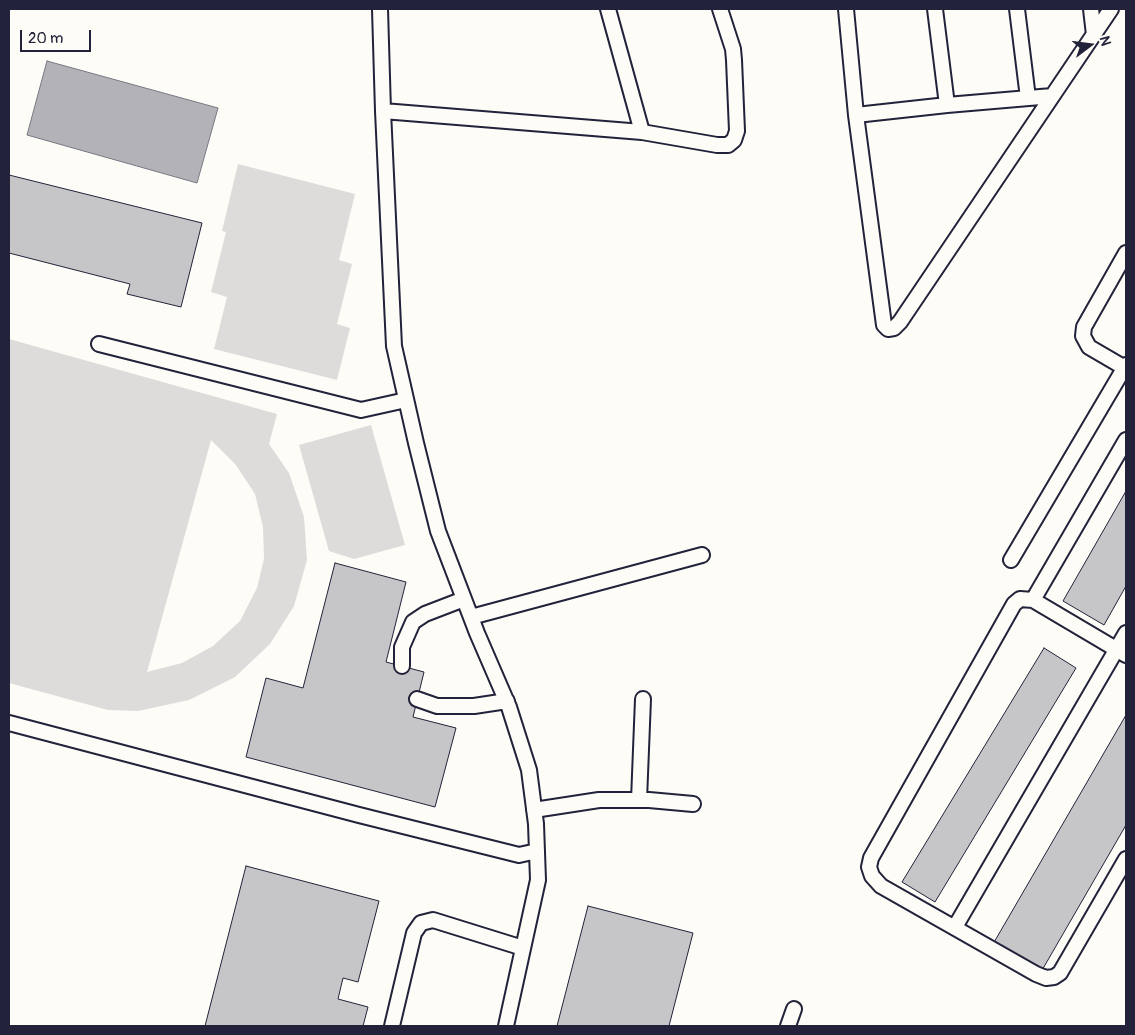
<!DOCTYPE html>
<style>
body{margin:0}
#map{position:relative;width:1135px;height:1035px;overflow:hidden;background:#fdfcf7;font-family:Pangolin,sans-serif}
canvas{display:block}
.frame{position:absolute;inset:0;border:10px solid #22223b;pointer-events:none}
.north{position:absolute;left:1065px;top:20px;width:50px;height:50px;-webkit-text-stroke:4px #fdfcf7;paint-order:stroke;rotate:75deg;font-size:14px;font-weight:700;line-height:20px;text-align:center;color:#22223b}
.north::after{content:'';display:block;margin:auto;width:18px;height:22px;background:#22223b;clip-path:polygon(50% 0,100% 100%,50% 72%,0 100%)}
.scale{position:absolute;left:20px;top:30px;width:71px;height:22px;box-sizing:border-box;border:2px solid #22223b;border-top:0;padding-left:6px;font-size:15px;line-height:18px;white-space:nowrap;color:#22223b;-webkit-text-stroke:4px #fdfcf7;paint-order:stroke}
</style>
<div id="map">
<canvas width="1135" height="1035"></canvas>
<div class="frame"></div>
<div class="north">N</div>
<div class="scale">20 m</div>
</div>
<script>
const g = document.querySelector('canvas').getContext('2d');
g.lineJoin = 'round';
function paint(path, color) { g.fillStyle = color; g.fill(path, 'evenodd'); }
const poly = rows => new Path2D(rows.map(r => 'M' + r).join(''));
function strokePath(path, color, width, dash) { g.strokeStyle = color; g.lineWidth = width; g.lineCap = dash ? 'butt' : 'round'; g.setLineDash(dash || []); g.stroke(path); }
paint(poly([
 [238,164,355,194,339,260,352,264,337,324,350,328,337,380,214,349,227,297,211,292,226,232,222,231],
 [9,339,277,414,269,444,289,473,304,517,307,560,294,606,270,644,235,677,189,700,138,711,108,710,9,683],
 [211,440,236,465,255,494,263,527,264,559,257,588,240,621,213,646,182,663,147,672],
 [371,425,405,545,354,559,329,551,299,445]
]), '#dddcdb');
const water = poly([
 [47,61,218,108,197,183,27,135,47,61]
]);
paint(water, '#b2b2b7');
strokePath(water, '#787885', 1);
const building = poly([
 [9,175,202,223,181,307,127,294,130,284,9,253,9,175],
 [1126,491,1126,586,1104,625,1063,601,1126,491],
 [335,563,406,582,386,662,424,672,413,717,456,728,435,807,246,757,266,678,303,688,335,563],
 [1044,648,1076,668,935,902,902,882,1044,648],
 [1126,715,1126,825,1041,972,993,944,1126,715],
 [246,866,379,901,358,982,343,978,338,999,368,1007,363,1026,205,1026,246,866],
 [588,906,693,933,669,1026,557,1026,588,906]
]);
paint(building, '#c6c6c8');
strokePath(building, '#22223b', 1);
const service = poly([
 [380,9,383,111,394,346,416,443,438,531,477,633,509,707,529,770,536,824,538,880,506,1026],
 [608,9,642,132],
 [846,9,856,115,884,325,888,329,894,328,900,322,1111,9],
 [935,9,947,105],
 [1017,9,1028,98],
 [1091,9,1094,35],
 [383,111,642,132,717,145,728,145,734,140,737,131,734,60,733,49,720,9],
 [856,115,947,105,1052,96],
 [99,344,361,410,406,400],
 [1125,368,1089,347,1083,336,1084,327,1126,253],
 [1011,560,1126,365],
 [1033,600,1126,440],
 [471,617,702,555],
 [1126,655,1033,600,1020,599,1014,604,871,858,869,867,872,876,881,886,1036,974,1046,978,1054,977,1060,973,1126,859],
 [402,666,402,647,413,622,425,614,464,599],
 [417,699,437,706,474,706,507,701],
 [9,723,359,815,519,855,537,851],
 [639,800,643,699],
 [534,810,599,800,649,800,693,804],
 [955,927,1126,633],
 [392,1026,414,933,421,923,433,920,523,948],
 [788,1026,794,1009]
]);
strokePath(service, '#22223b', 18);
strokePath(service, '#fdfcf7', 14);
</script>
